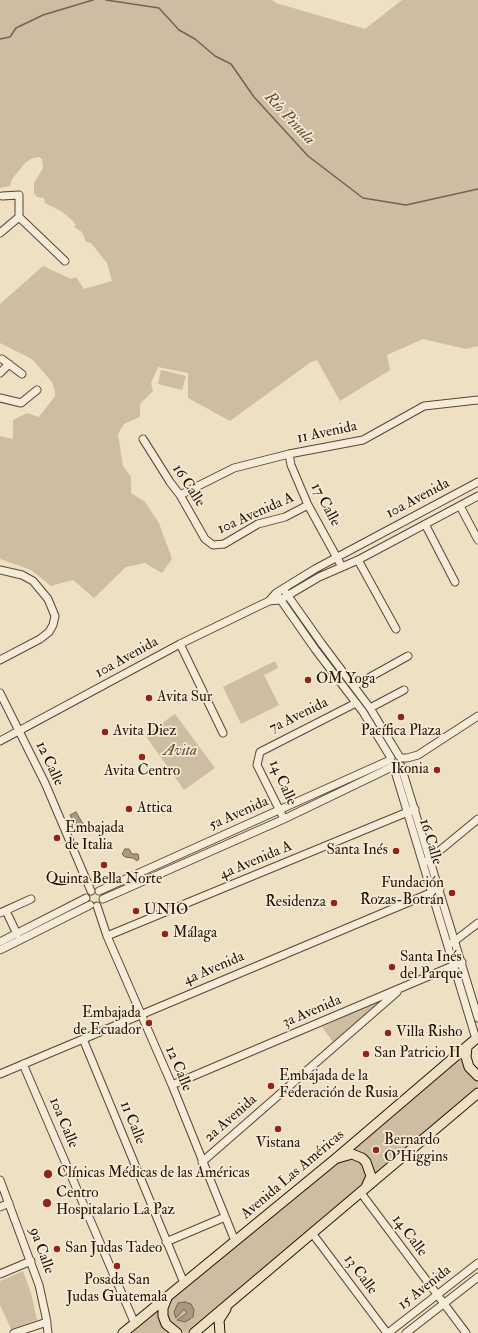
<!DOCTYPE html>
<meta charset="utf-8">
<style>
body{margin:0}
canvas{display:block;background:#eee0c3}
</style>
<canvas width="478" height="1333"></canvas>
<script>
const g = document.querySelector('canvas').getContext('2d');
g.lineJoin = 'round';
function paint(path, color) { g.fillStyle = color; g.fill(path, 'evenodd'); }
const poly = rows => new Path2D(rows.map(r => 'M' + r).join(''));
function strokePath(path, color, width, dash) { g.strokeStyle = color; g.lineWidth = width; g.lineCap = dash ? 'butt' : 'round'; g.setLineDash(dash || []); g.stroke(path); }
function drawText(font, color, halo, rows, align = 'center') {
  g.font = font + ' "IM FELL Double Pica",serif'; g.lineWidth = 3.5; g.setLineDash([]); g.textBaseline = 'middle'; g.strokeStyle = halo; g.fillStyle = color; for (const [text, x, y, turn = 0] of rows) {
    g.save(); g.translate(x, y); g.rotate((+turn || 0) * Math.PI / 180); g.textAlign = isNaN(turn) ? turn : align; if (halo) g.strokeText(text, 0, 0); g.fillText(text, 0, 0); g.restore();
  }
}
paint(poly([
 [0,0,272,0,276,3,365,29,402,0,478,0,478,346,466,349,423,339,387,355,390,370,340,401,317,360,311,362,230,421,188,398,188,373,158,367,151,383,153,391,140,404,140,417,124,424,118,434,123,466,131,477,131,493,145,502,159,523,172,559,162,573,145,563,126,567,94,598,73,580,51,586,31,570,0,559,0,436,13,439,13,420,27,413,39,417,55,396,55,391,52,382,32,359,0,343,0,304,43,266,71,279,76,277,84,289,112,281,107,263,91,243,86,242,82,232,74,227,76,225,72,220,61,211,45,203,44,198,37,197,34,193,34,183,43,168,42,159,39,157,33,158,26,162,12,179,10,186,0,188],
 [161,370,186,376,182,390,158,384],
 [275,661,278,668,264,675,279,705,241,724,223,687],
 [175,714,215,768,184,790,145,735],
 [387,997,333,1042,322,1027],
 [463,1055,465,1068,469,1073,478,1080,478,1086,373,1176,370,1168,349,1153],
 [352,1156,364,1163,368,1180,186,1333,179,1330,169,1322,166,1311,169,1302,344,1157],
 [23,1271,31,1293,37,1320,11,1329,0,1305,0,1281],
 [159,1310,170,1333,132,1333]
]), '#cdbda2');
const water = poly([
 [76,812,83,824,76,827,70,815,76,812],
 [125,849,129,849,132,854,138,854,139,859,137,861,133,858,125,857,122,854,125,849],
 [185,1302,191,1304,194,1310,193,1317,185,1322,177,1320,187,1313,184,1309,176,1318,174,1312,178,1303,185,1302]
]);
paint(water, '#ab9a81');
strokePath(water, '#77634d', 1);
strokePath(poly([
 [106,0,159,8,179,30,195,39,215,56,231,64,254,97,308,156,363,198,406,205,478,189],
 [0,39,10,37,16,28,43,15,93,0]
]), '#77634d', 1.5);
const minor = poly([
 [2,196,19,195,19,217,65,261],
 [0,233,19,217],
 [2,359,22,374],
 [0,373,9,364],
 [0,398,21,403,37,390],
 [143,439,170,482,180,495,205,539,213,545,224,544,258,524,285,517,308,505],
 [289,454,291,465,308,505,342,567],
 [180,495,234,468,289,454,363,440,424,406,478,400],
 [460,506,478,540],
 [425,524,455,582],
 [358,560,396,629],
 [0,570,22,575,33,581,48,599,55,616,53,625,49,632,40,639,0,660],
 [286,593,322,644,370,708,399,756],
 [278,596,315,649,363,712,391,758],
 [269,601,276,593,315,569,478,482],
 [180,644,223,733],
 [354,686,408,656],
 [0,693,45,783,91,891],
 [370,708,404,690],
 [0,741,180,644,269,601,280,600,319,577,358,560,478,496],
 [401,758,407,758,418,755,478,716],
 [401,766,478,1018],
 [394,768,476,1039],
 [282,815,257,765,260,752,356,703],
 [427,861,478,819],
 [99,891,390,760],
 [103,899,284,819,392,767],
 [97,906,107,936,172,1085,235,1241],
 [6,911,17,934],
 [0,913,31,899],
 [107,936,415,809],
 [0,942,86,898],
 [452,943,478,923],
 [0,950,90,905],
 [83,1039,184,1283],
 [23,1064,135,1324],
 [0,1074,440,889],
 [172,1085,462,962],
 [202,1162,397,992],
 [0,1180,39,1285,46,1317,48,1333],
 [361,1193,466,1333],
 [0,1207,9,1203],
 [312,1233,387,1333],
 [166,1242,225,1217],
 [0,1274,31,1261],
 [14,1333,47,1322],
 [388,1333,478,1263],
 [406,1333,478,1277]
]);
const major = poly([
 [467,1047,466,1057,469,1067,478,1076],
 [338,1158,352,1154,362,1158,366,1162,371,1176,366,1187],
 [167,1298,163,1308,163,1316,166,1324,177,1333],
 [123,1333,334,1160,478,1037],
 [194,1333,478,1093],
 [220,1333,219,1320,226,1309]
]);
strokePath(minor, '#5b4531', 9);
strokePath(major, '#2a1100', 11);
strokePath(minor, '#f4ebd8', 7);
strokePath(major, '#eee0c3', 9);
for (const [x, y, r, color] of [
 [308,680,4,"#8f2418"],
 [149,698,4,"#8f2418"],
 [401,717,4,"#8f2418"],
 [105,732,4,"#8f2418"],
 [142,757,4,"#8f2418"],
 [437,770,4,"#8f2418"],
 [129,809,4,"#8f2418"],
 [57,838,4,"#8f2418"],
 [396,851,4,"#8f2418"],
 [104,865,4,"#8f2418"],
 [452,893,4,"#8f2418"],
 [334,903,4,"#8f2418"],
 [136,911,4,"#8f2418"],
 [165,934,4,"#8f2418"],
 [392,967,4,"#8f2418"],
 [149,1023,4,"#8f2418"],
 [388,1033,4,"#8f2418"],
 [366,1054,4,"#8f2418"],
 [271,1086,4,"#8f2418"],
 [278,1129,4,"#8f2418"],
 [376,1150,4,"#8f2418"],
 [48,1174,5,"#8f2418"],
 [47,1203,5,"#8f2418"],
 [57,1249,4,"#8f2418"],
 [117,1266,4,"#8f2418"]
]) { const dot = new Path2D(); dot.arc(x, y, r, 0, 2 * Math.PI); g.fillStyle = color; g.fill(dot); strokePath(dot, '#f4ebd8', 1.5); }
drawText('15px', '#2a1100', '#f4ebd8', [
 ["11 Avenida",327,433,-12],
 ["16 Calle",188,486,57],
 ["10a Avenida",418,499,-28],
 ["17 Calle",325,505,62],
 ["10a Avenida A",256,514,-24],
 ["10a Avenida",127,658,-29],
 ["7a Avenida",299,716,-26],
 ["12 Calle",49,764,65],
 ["14 Calle",282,783,66],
 ["5a Avenida",239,814,-24],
 ["16 Calle",430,842,73],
 ["4a Avenida A",256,861,-23],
 ["4a Avenida",214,969,-23],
 ["3a Avenida",312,1012,-23],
 ["12 Calle",178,1069,67],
 ["2a Avenida",231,1119,-41],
 ["10a Calle",63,1123,67],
 ["11 Calle",132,1123,68],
 ["Avenida Las Américas",293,1175,-40],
 ["14 Calle",409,1236,53],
 ["9a Calle",41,1251,70],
 ["13 Calle",360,1275,53],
 ["15 Avenida",425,1288,-38]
]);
drawText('15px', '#2a1100', '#f4ebd8', [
 ["OM Yoga",316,680],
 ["Avita Sur",157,698],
 ["Avita Diez",113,732],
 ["Pacífica Plaza",401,732,"center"],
 ["Ikonia",429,770,"right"],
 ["Avita Centro",142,772,"center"],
 ["Attica",137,809],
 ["Embajada",65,829],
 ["de Italia",65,846],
 ["Santa Inés",388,851,"right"],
 ["Quinta Bella Norte",104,880,"center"],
 ["Fundación",444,884,"right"],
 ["Rozas-Botrán",444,901,"right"],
 ["Residenza",326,903,"right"],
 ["UNIO",144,911],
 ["Málaga",173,934],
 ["Santa Inés",400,958],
 ["del Parque",400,975],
 ["Embajada",141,1014,"right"],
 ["de Ecuador",141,1031,"right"],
 ["Villa Risho",396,1033],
 ["San Patricio II",374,1054],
 ["Embajada de la",279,1077],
 ["Federación de Rusia",279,1094],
 ["Bernardo",384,1141],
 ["O'Higgins",384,1158],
 ["Vistana",278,1144,"center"],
 ["Clínicas Médicas de las Américas",57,1174],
 ["Centro",56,1194],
 ["Hospitalario La Paz",56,1211],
 ["San Judas Tadeo",65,1249],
 ["Posada San",117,1281,"center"],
 ["Judas Guatemala",117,1298,"center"]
], 'left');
drawText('italic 15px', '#634d39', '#f4ebd8', [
 ["Avita",180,752]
]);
drawText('italic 16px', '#644f3a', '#f4ebd8', [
 ["Río Pinula",289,119,47]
]);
</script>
